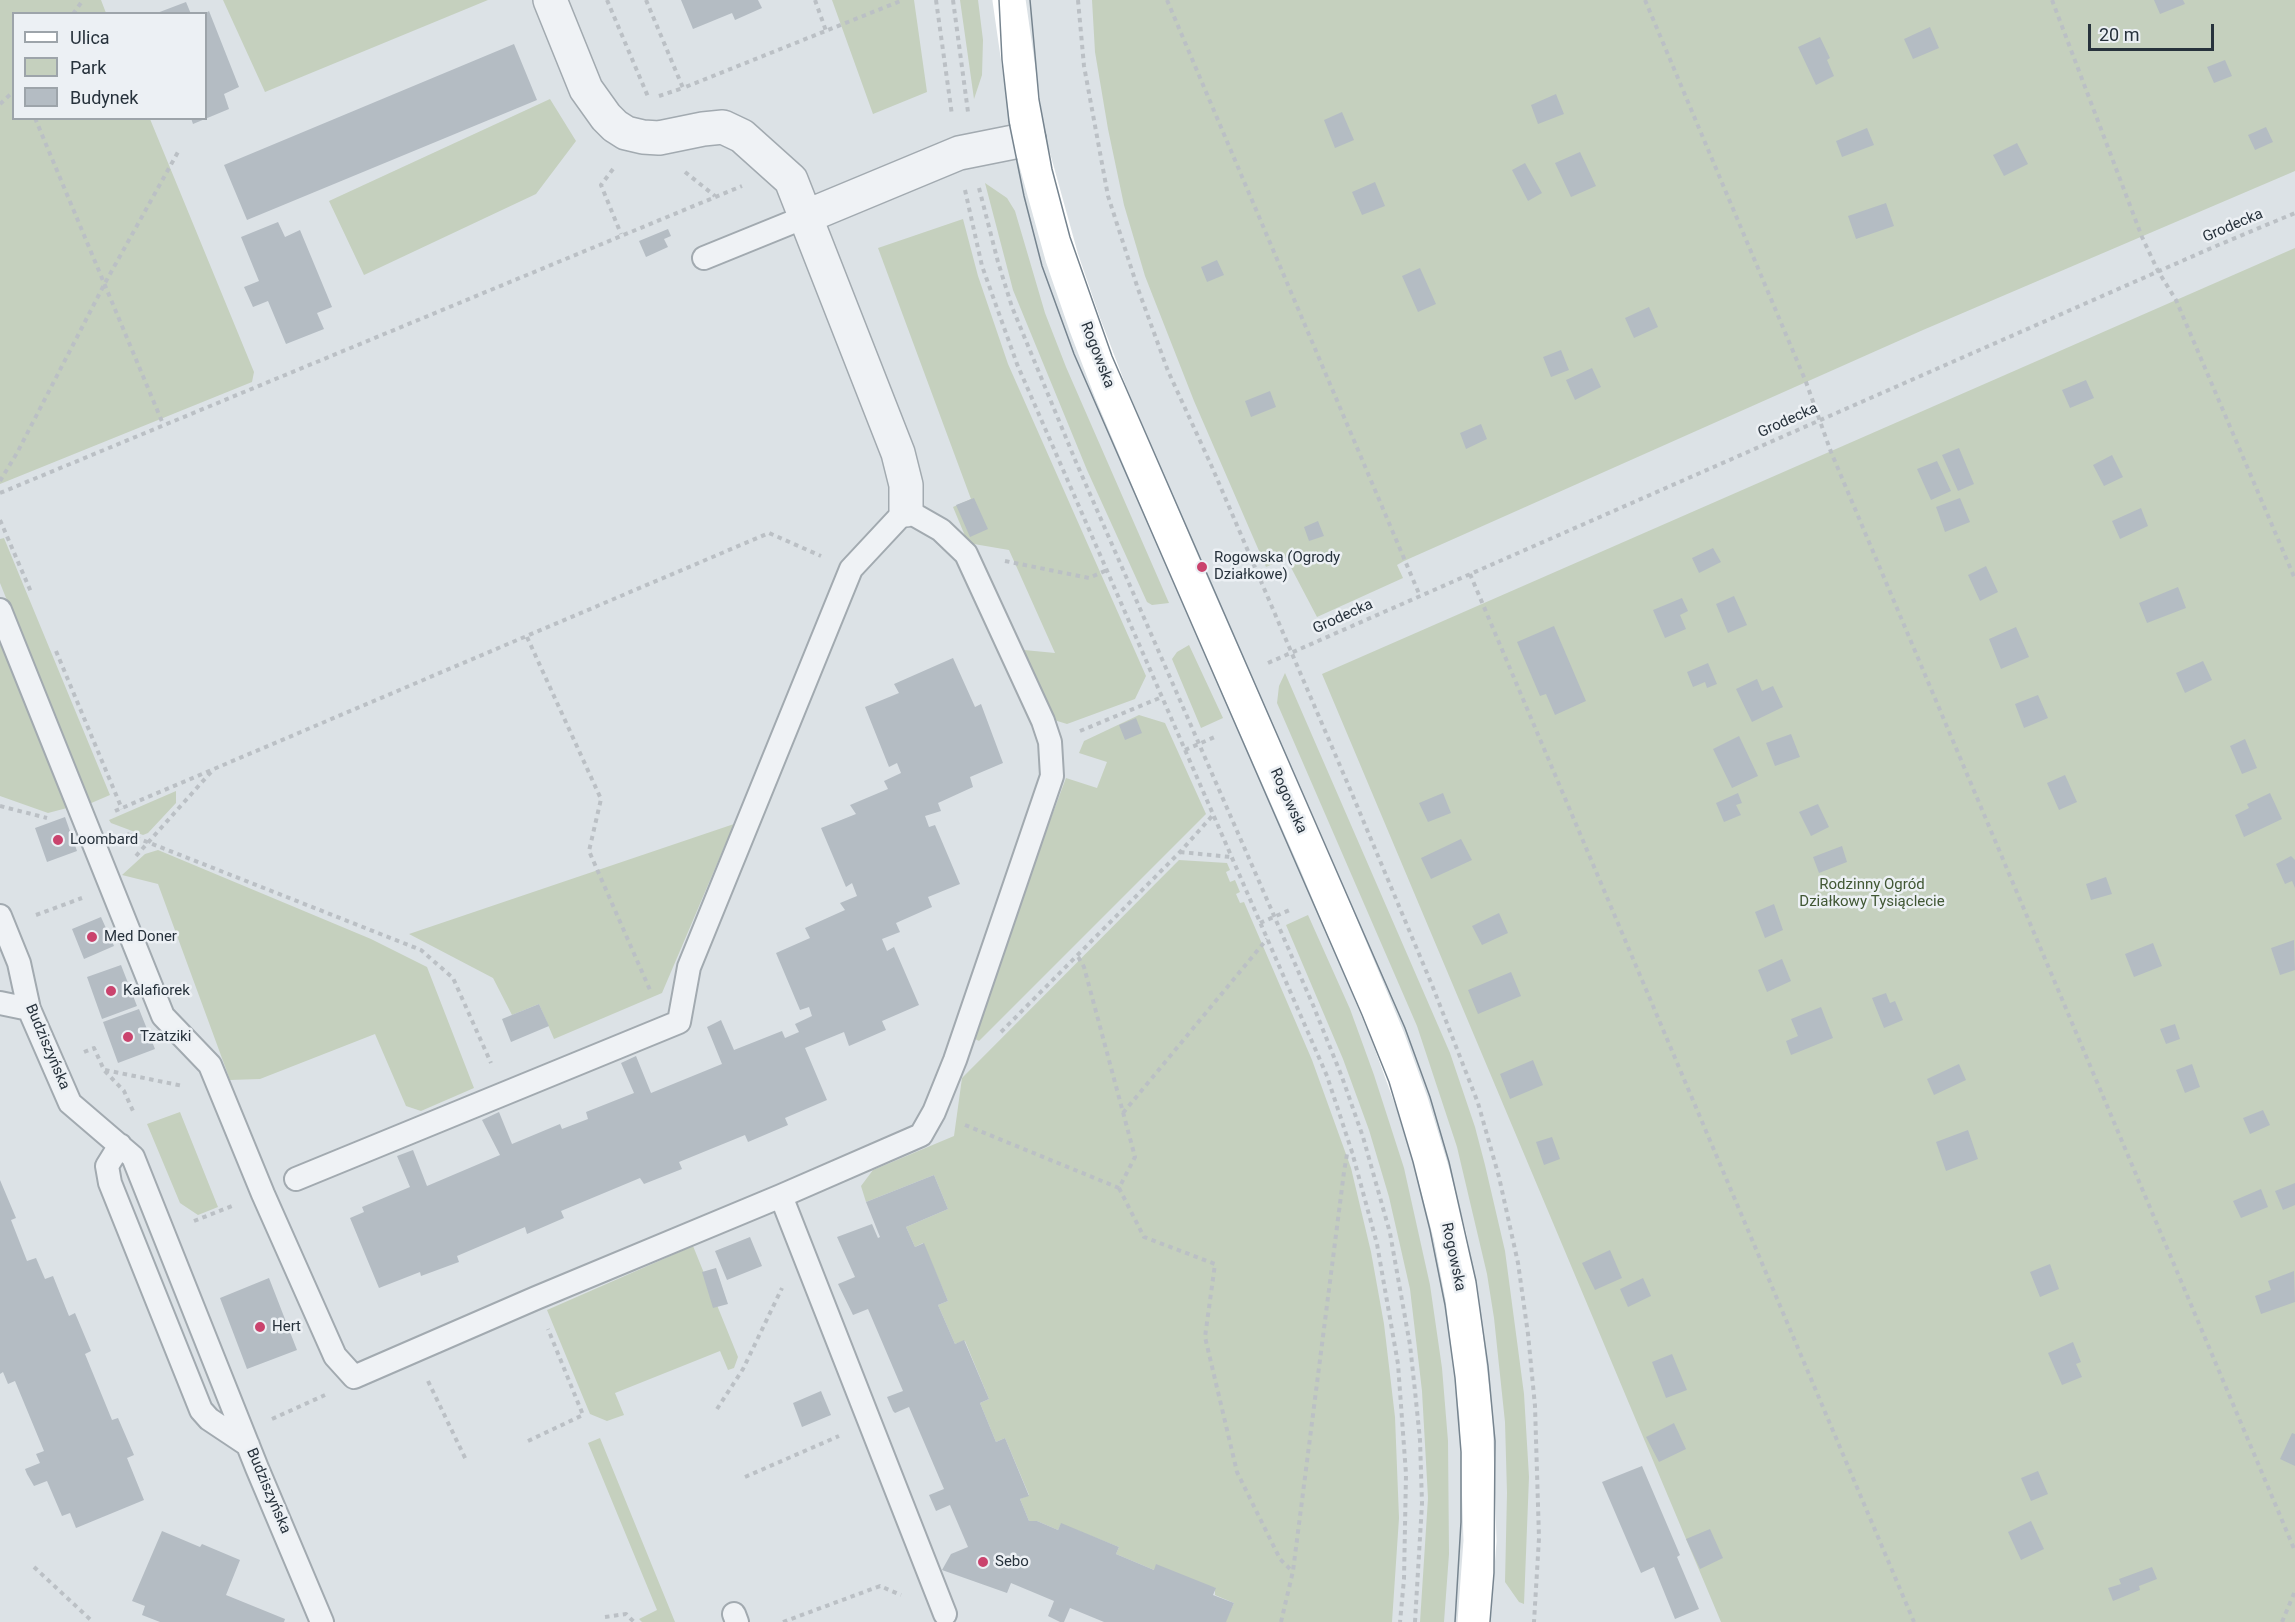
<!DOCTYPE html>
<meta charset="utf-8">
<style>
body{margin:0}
#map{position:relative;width:2295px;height:1622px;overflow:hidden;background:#dce2e6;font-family:Roboto,sans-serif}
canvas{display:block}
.legend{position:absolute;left:12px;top:12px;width:195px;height:108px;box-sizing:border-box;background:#ecf0f4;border:2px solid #9da4aa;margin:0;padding:8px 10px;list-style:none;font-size:18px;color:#27323c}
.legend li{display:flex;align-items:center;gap:12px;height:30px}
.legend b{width:30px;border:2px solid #9da4aa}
.scale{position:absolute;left:2088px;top:24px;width:126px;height:27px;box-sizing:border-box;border:3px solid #27323c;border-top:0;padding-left:8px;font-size:18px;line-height:21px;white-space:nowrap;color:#27323c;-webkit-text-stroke:4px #ecf0f4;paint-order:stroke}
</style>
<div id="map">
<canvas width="2295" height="1622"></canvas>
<ul class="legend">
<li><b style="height:8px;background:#fff"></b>Ulica</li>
<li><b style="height:16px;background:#c5d0be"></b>Park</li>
<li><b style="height:16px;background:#b4bcc3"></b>Budynek</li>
</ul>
<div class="scale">20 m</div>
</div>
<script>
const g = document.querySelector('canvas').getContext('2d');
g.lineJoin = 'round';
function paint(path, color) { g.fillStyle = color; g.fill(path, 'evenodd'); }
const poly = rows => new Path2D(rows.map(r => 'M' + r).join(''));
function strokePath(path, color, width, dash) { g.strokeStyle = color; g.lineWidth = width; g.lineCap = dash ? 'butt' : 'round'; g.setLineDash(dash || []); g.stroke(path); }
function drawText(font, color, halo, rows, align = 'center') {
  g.font = font + ' Roboto,sans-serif'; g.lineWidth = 5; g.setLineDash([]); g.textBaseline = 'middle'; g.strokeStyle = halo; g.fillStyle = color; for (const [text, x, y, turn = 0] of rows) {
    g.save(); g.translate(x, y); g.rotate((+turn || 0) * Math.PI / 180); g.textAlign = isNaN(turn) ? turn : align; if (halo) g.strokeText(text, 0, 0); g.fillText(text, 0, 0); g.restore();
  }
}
paint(poly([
 [0,0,101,0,106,13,14,14,14,118,150,119,254,372,252,382,0,484],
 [223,0,488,0,265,92],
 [832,0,914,0,927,92,873,114],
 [960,0,978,0,983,40,982,75,974,99],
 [1092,0,2295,0,2295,171,1923,330,1404,561,1397,565,1403,578,1317,617,1286,558,1266,567,1194,401,1145,276,1124,205,1108,129,1095,52],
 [550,99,576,141,536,194,364,275,329,201],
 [985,183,1007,198,1015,211,1045,313,1066,367,1169,603,1152,605,1147,602,1087,470,1013,290],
 [963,219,978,276,1008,364,1146,676,1135,699,1067,724,1054,720,1024,650,1055,653,1009,550,968,543,953,507,971,499,878,248],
 [2295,248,2295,1622,1721,1622,1322,674],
 [4,538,110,795,89,804,0,583,0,539],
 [0,639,67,808,48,813,0,796],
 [1189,645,1223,718,1201,728,1172,659,1177,652],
 [1285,673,1450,1053,1475,1127,1485,1165,1505,1251,1524,1394,1529,1477,1524,1604,1519,1602,1505,1582,1507,1493,1505,1422,1494,1318,1487,1274,1457,1147,1417,1026,1277,703,1279,686],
 [1139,715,1165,723,1206,814,979,1041,969,1036,1066,778,1097,788,1107,762,1079,753,1084,741],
 [176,791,176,803,148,833,143,835,111,823,109,820],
 [734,824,662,993,554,1039,539,1004,512,1015,493,978,409,934],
 [158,850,371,939,427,967,474,1088,421,1111,406,1106,375,1034,260,1079,230,1080,158,884,122,875,145,854],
 [1179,860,1227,863,1230,870,1226,872,1230,882,1235,880,1240,892,1236,894,1240,903,1244,902,1312,1060,1351,1168,1371,1252,1384,1324,1395,1417,1399,1518,1392,1622,1225,1622,1234,1603,1215,1595,1215,1588,1154,1570,1116,1554,1119,1547,1061,1524,1058,1530,1037,1521,1029,1521,1020,1499,1029,1495,1005,1438,996,1442,980,1403,989,1399,965,1341,955,1344,938,1305,948,1301,923,1243,915,1247,906,1227,948,1209,934,1175,866,1202,861,1186,873,1170,954,1136,962,1078],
 [1308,915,1350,1009,1374,1075,1404,1168,1430,1285,1442,1368,1448,1441,1449,1554,1444,1622,1420,1622,1428,1498,1422,1391,1410,1289,1389,1197,1369,1130,1343,1059,1286,925],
 [180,1112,218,1207,198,1215,180,1203,147,1124],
 [693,1246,738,1357,734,1368,728,1370,720,1351,615,1393,624,1415,607,1421,590,1414,547,1310],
 [600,1438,675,1622,642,1622,639,1619,657,1610,588,1443]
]), '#c5d0be');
paint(poly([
 [681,0,758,0,762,8,735,20,732,13,693,29],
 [2154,0,2183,0,2185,4,2160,14],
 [186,2,191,14,157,14,157,13],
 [209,11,239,87,224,94,229,109,193,124,191,118,206,118,206,13],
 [1930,27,1939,48,1913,59,1904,39],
 [1820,37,1830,58,1827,60,1834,76,1816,85,1798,47],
 [514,44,537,100,247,220,224,165],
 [2225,60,2232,76,2214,83,2207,67],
 [1556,94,1564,114,1538,124,1531,105],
 [1342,112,1354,140,1335,148,1324,120],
 [2266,127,2273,142,2255,150,2248,135],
 [1867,128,1874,145,1842,157,1836,141],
 [2017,143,2028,164,2004,176,1993,155],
 [1580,152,1596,186,1571,197,1555,163],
 [1525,163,1542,193,1528,201,1512,170],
 [1375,182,1385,206,1362,215,1352,192],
 [1886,203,1894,226,1856,239,1848,216],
 [278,222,285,237,300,230,332,307,317,313,324,329,286,344,268,301,253,307,244,287,259,281,241,237],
 [668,229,671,236,664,239,668,247,646,257,639,241],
 [1217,260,1224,275,1207,282,1201,267],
 [1420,268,1436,304,1418,312,1402,276],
 [1649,307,1658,327,1634,338,1625,318],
 [1561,350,1569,370,1551,377,1543,357],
 [1592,368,1601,387,1575,400,1566,380],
 [2086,380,2094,398,2070,408,2062,390],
 [1270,391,1276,407,1251,417,1245,401],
 [1481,424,1487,439,1466,449,1460,433],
 [1959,448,1974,484,1958,491,1942,455],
 [2112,455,2123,477,2104,486,2093,465],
 [1937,461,1951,491,1931,500,1917,469],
 [974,498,988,529,970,537,956,505],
 [1960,498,1970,522,1945,532,1936,507],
 [2141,508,2148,526,2120,539,2112,521],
 [1318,521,1324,536,1309,541,1304,527],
 [1713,548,1721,562,1699,573,1692,558],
 [1986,566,1998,592,1980,601,1968,575],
 [2178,587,2186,608,2147,623,2139,603],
 [1734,596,1747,625,1728,633,1716,604],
 [1682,598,1688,611,1680,615,1686,629,1665,638,1653,610],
 [1554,626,1586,701,1555,715,1546,694,1540,696,1517,642],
 [2016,627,2029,657,2001,669,1989,639],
 [953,658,975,707,981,704,1003,763,970,777,973,787,938,803,941,811,925,816,929,827,935,825,960,884,928,897,932,907,896,923,900,932,882,939,887,951,894,947,919,1005,882,1021,886,1030,849,1046,844,1032,805,1048,827,1100,785,1118,788,1125,748,1142,745,1135,679,1162,682,1169,644,1184,640,1178,561,1211,564,1218,527,1234,525,1227,457,1256,459,1262,421,1276,420,1272,379,1288,350,1218,364,1212,362,1207,410,1187,397,1156,413,1150,427,1186,500,1155,482,1120,499,1112,512,1144,560,1124,562,1129,588,1119,586,1112,634,1093,621,1063,636,1056,651,1093,722,1064,707,1027,721,1020,734,1050,782,1031,785,1038,799,1032,795,1024,812,1016,809,1007,800,1010,776,953,810,938,805,928,845,910,840,903,857,896,852,883,846,887,821,828,856,814,850,805,888,789,884,781,901,773,897,763,889,767,865,707,899,693,894,684],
 [2203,661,2212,680,2185,693,2176,673],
 [1708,663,1717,684,1707,688,1705,682,1693,687,1687,672],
 [1757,679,1762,691,1773,686,1783,707,1752,722,1736,689],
 [2038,695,2048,718,2024,728,2015,704],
 [1136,718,1142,733,1125,740,1119,725],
 [1791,734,1800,757,1775,766,1766,743],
 [1739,736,1758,776,1732,788,1713,749],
 [2245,739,2257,768,2242,774,2230,746],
 [2065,775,2077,802,2059,810,2047,783],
 [1443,793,1451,813,1428,822,1419,803],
 [1738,793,1742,803,1736,805,1741,815,1724,822,1716,803],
 [2270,793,2282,819,2244,837,2235,815,2249,808,2247,804],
 [1818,804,1829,827,1811,836,1799,812],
 [65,817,77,851,47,862,35,828],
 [1461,839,1472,860,1431,879,1421,858],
 [1842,846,1847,862,1819,873,1813,857],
 [2291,856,2295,860,2295,888,2292,881,2285,884,2276,864],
 [2106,877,2112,894,2091,900,2086,884],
 [1774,904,1783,930,1765,938,1755,912],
 [1499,913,1508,933,1482,945,1472,926],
 [101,917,114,946,84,959,72,929],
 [2294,940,2295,970,2280,975,2271,948],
 [2153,943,2162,966,2134,977,2125,954],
 [1782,959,1791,981,1767,992,1758,970],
 [121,965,137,1006,102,1019,87,977],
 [1511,972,1521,996,1478,1014,1468,990],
 [1886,993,1890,1003,1895,1001,1903,1020,1884,1028,1872,998],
 [539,1004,549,1026,511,1042,502,1019],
 [1821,1007,1833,1038,1791,1055,1786,1041,1798,1036,1791,1019],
 [139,1009,155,1049,118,1063,103,1022],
 [2175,1024,2180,1039,2166,1044,2160,1029],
 [1533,1060,1543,1085,1510,1099,1500,1074],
 [1959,1064,1966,1080,1934,1095,1927,1079],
 [2192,1064,2200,1087,2185,1093,2176,1070],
 [2263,1110,2270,1125,2250,1134,2243,1118],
 [1968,1130,1978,1159,1946,1171,1936,1142],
 [1552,1137,1560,1159,1544,1165,1536,1142],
 [934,1175,948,1209,906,1227,915,1247,924,1243,948,1301,938,1305,955,1344,964,1340,989,1399,980,1403,996,1442,1005,1438,1029,1496,1020,1499,1029,1521,1037,1521,1058,1530,1061,1523,1119,1547,1116,1554,1154,1570,1156,1564,1216,1588,1213,1595,1234,1603,1226,1622,1104,1622,1070,1608,1064,1622,1060,1622,1048,1616,1054,1601,1011,1583,1007,1593,942,1570,951,1554,968,1547,950,1505,936,1511,929,1495,944,1489,909,1407,895,1413,893,1411,887,1397,903,1391,868,1309,853,1315,838,1284,855,1277,837,1237,872,1224,878,1238,880,1237,866,1202],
 [0,1180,16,1218,11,1220,27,1261,36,1258,45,1279,53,1276,69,1316,75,1313,91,1351,85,1354,112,1420,118,1418,134,1455,127,1458,144,1500,76,1528,70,1513,62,1516,47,1481,34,1486,27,1474,25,1469,40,1463,36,1454,44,1451,15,1381,8,1384,3,1372,0,1374],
 [2295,1183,2295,1205,2283,1210,2275,1191],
 [2261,1189,2268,1207,2241,1218,2233,1201],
 [750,1237,762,1266,727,1280,715,1251],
 [1610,1250,1622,1278,1595,1290,1582,1263],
 [2050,1264,2059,1289,2040,1297,2030,1272],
 [716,1268,728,1304,713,1308,702,1272],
 [2294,1271,2295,1302,2261,1314,2255,1296,2271,1290,2268,1281],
 [269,1278,297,1350,247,1369,220,1298],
 [1643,1278,1651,1296,1628,1307,1620,1289],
 [2073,1342,2081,1362,2076,1364,2082,1377,2062,1385,2048,1353],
 [1672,1354,1687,1390,1666,1398,1652,1362],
 [821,1391,831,1415,802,1427,793,1403],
 [1674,1423,1686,1449,1659,1462,1646,1437],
 [2292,1433,2295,1434,2295,1466,2280,1459],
 [1642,1466,1680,1555,1677,1557,1699,1609,1675,1619,1654,1567,1641,1573,1602,1482],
 [2038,1471,2048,1494,2031,1501,2021,1478],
 [2031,1521,2044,1549,2021,1560,2008,1532],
 [1710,1529,1723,1558,1700,1569,1686,1539],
 [162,1531,200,1547,202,1544,240,1560,226,1595,285,1619,284,1622,160,1622,142,1615,145,1606,132,1601],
 [2152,1567,2157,1579,2139,1586,2140,1590,2113,1601,2108,1588,2121,1584,2119,1579]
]), '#b4bcc3');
const lane = poly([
 [704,258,805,217],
 [0,610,163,1016,210,1065,263,1194,335,1356,354,1377,536,1298,781,1196,921,1135,934,1112,955,1060,1052,776,1050,742,1043,721,966,554,941,530,906,510,851,569,689,967,679,1022,296,1179],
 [0,916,19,963,29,1009,70,1103,133,1157,257,1468,322,1622],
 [0,1003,29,1009],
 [120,1145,107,1166,110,1183,201,1410,209,1419,248,1445],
 [781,1196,945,1614],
 [734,1614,737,1622]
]);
const street = poly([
 [550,0,586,89,606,117,615,126,626,133,643,137,659,138,703,129,723,127,742,136,791,180,898,453,906,485,906,510],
 [805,217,959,153,1029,139]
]);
strokePath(lane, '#a2aab0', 26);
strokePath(street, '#a2aab0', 36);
strokePath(poly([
 [607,0,649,99],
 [646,0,683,88,903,0],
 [815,0,826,31],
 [936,0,952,115],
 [953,0,968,112],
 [1078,0,1084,66,1108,196,1138,289,1168,371,1212,467,1350,789,1432,985,1478,1103,1499,1177,1518,1263,1528,1334,1535,1406,1539,1538,1534,1622],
 [1167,0,1420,596],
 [1645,0,1806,382,1831,452,2295,1551],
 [2052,0,2142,237,2158,271,2176,300,2295,579],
 [73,14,83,0],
 [659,96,683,88],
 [0,104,14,91],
 [35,118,163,424],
 [613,169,601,185,621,234],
 [685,172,715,196],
 [979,188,998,262,1012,307,1076,462,1313,1005,1342,1077,1363,1137,1390,1233,1410,1345,1415,1391,1420,1440,1422,1503,1415,1622],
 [965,190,982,266,1017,364,1327,1076,1352,1152,1377,1244,1398,1364,1406,1474,1404,1579,1400,1622],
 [0,481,17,453,105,283,178,152],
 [0,493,742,186],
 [0,520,31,592],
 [1005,561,1089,578,1107,570],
 [1470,574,1914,1622],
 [527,637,601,799,589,851,650,990],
 [56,651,122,809],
 [1268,663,2216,246,2295,213],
 [1080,731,1162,697],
 [1185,750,1217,736],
 [0,806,47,818],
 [115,811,769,533,821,556],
 [127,834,421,950,453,978,491,1063],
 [1180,852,1231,857],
 [136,856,211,772],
 [36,915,82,898],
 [1260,923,1292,909],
 [1001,1032,1180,852,1213,815],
 [84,1052,94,1048,104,1070,124,1091,133,1111],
 [105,1070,183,1086],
 [1123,1113,1267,939],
 [965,1125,1119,1188,1135,1157,1084,967,1077,955],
 [1119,1188,1144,1237,1215,1264,1205,1337,1237,1472,1280,1559,1292,1571],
 [194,1221,232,1206],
 [428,1381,467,1462],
 [717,1409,743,1369,782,1288],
 [272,1419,325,1395],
 [528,1441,583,1415,548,1329],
 [745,1477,839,1436],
 [34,1567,93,1622],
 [605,1617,626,1614,634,1622],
 [783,1622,880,1586,901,1595],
 [1281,1622,1293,1571,1344,1172,1347,1154,1352,1152],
 [2282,1622,2295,1591]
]), '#bbc0c5', 4, [4.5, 4.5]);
strokePath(lane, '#eff2f5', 22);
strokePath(street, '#eff2f5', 33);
strokePath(poly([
 [1009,0,1029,139,1062,258,1085,325,1111,393,1186,570,1315,862,1388,1037,1412,1103,1433,1172,1450,1236,1462,1298,1476,1417,1480,1541,1474,1622]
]), '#fff', 33);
strokePath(poly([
 [999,0,1002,60,1009,122,1024,196,1042,266,1074,354,1362,1015,1389,1082,1413,1162,1430,1230,1445,1305,1455,1378,1461,1452,1461,1522,1455,1622],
 [1030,0,1039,99,1052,169,1070,237,1112,356,1405,1028,1430,1097,1449,1162,1476,1281,1488,1366,1495,1441,1494,1573,1490,1622]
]), '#76848f', 1.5);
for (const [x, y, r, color] of [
 [1202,567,6,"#ca436d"],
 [58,840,6,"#ca436d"],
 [92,937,6,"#ca436d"],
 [111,991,6,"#ca436d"],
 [128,1037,6,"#ca436d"],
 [260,1327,6,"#ca436d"],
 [983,1562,6,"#ca436d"]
]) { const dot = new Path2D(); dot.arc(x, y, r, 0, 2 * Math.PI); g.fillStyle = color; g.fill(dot); strokePath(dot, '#ecf0f4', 2); }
drawText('15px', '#27323c', '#ecf0f4', [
 ["Grodecka",2233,226,-23],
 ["Rogowska",1097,355,69],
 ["Grodecka",1788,421,-24],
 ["Grodecka",1343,617,-24],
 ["Rogowska",1288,801,66],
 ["Budziszyńska",47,1047,67],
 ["Rogowska",1453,1257,78],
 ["Budziszyńska",268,1491,67]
]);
drawText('15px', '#27323c', '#ecf0f4', [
 ["Rogowska (Ogrody",1214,558],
 ["Działkowe)",1214,575],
 ["Loombard",70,840],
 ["Med Doner",104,937],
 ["Kalafiorek",123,991],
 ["Tzatziki",140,1037],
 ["Hert",272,1327],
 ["Sebo",995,1562]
], 'left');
drawText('15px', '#415734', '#ecf0f4', [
 ["Rodzinny Ogród",1872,885],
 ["Działkowy Tysiąclecie",1872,902]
]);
</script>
